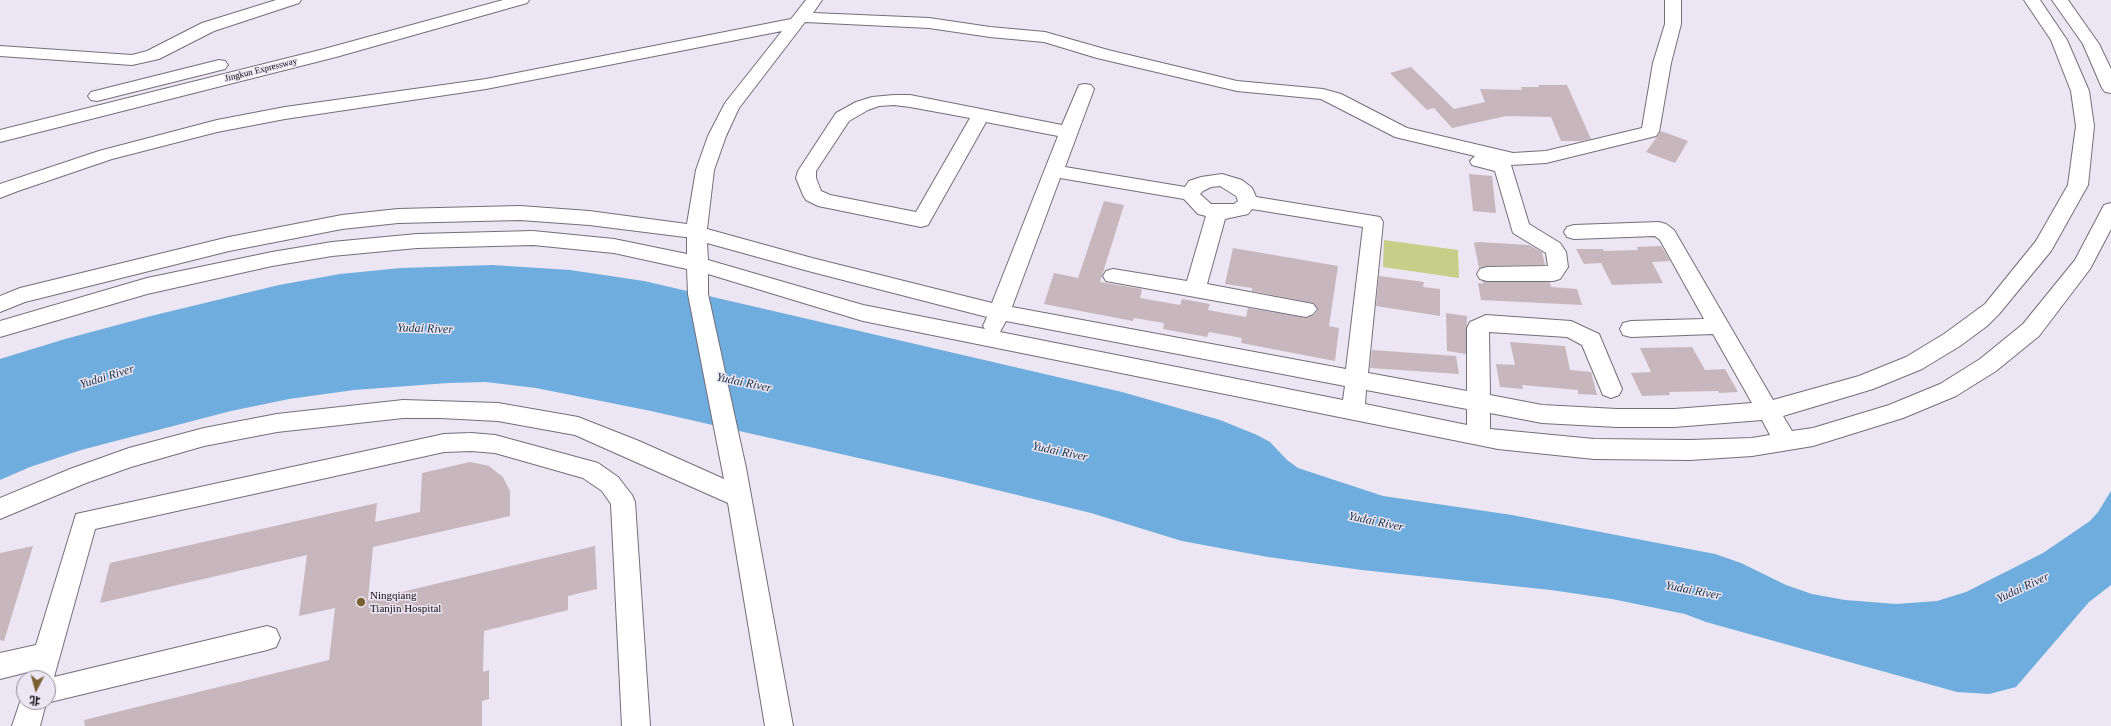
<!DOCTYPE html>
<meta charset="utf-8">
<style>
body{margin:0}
#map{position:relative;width:2111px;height:726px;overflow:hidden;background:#ece5f3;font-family:"Times New Roman","Noto Sans SC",serif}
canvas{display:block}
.north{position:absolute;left:16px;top:670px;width:40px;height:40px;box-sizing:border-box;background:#ece5f3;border:1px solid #948f99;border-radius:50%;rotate:186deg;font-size:11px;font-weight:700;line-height:16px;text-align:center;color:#100e13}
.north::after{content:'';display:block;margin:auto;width:14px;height:18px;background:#7a6132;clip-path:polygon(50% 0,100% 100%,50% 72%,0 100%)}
</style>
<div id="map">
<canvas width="2111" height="726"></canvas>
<div class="north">北</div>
</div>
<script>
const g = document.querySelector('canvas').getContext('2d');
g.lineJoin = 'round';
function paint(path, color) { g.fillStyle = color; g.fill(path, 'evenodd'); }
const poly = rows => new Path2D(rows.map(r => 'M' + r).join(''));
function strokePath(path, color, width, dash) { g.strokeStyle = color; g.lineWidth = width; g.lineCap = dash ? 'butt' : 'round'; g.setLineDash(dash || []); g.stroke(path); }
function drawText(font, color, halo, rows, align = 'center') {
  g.font = font + ' "Times New Roman",serif'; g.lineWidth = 3; g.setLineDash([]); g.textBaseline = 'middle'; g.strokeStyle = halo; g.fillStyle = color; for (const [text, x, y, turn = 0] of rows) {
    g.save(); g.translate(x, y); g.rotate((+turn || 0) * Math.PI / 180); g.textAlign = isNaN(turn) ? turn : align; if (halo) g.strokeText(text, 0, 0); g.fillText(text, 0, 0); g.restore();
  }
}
paint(poly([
 [1384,240,1458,250,1459,278,1383,267]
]), '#c5cf88');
paint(poly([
 [492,265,570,270,644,281,1122,392,1220,420,1257,435,1270,442,1287,460,1298,468,1383,496,1512,515,1715,554,1741,563,1786,585,1812,594,1845,600,1896,604,1937,601,1966,592,2043,553,2090,521,2098,512,2111,491,2111,585,2089,602,2016,687,1989,694,1957,692,1706,622,1685,614,1612,599,1551,590,1362,570,1268,557,1182,541,1091,513,960,481,651,411,536,388,486,382,448,383,354,390,289,399,231,411,81,450,30,467,0,480,0,359,65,339,151,316,279,285,340,274,401,268]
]), '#6eaddd');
paint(poly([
 [1411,67,1454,109,1485,102,1480,89,1522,90,1521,87,1539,87,1538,85,1567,85,1591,139,1581,141,1561,141,1551,117,1506,116,1452,128,1434,108,1427,110,1390,73],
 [1661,131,1688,141,1675,163,1646,152],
 [1469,174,1492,176,1496,213,1473,211],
 [1104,201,1124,205,1100,282,1142,289,1140,298,1180,305,1182,299,1210,304,1208,310,1246,317,1248,308,1307,318,1314,315,1318,310,1313,303,1252,291,1252,288,1225,284,1233,248,1338,266,1329,326,1339,328,1335,361,1241,343,1242,338,1209,332,1207,337,1163,329,1164,323,1134,318,1133,321,1044,304,1054,273,1078,278],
 [1478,242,1529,245,1542,252,1545,265,1487,266,1479,268,1474,243],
 [1661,246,1670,261,1652,262,1663,283,1612,285,1601,263,1584,264,1576,249,1603,249,1604,251,1638,250,1637,247],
 [1379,276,1424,282,1423,287,1440,289,1440,316,1376,306],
 [1482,281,1550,282,1551,287,1577,289,1582,305,1481,300,1478,283,1483,284],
 [1446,313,1467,316,1466,354,1447,351],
 [1510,342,1565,346,1570,370,1591,372,1597,395,1578,394,1578,390,1522,385,1523,389,1500,387,1496,364,1515,365],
 [1692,347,1705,370,1725,369,1738,392,1719,393,1718,391,1669,392,1670,395,1642,396,1631,373,1651,372,1640,348],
 [1372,350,1456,356,1459,374,1370,368],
 [470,462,489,466,503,477,510,491,510,516,373,547,368,600,595,546,597,589,568,596,568,610,484,631,483,672,489,670,489,699,482,701,482,726,85,726,84,720,329,660,335,608,299,616,307,555,100,603,110,563,377,503,375,522,420,512,422,473],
 [33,546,4,641,0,640,0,553]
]), '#c7b7bd');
const minor = poly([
 [276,0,301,0,299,3,214,31,159,59,132,65,0,56,0,46,132,55,147,51,202,23,276,0],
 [806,0,822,0,813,13,929,18,990,27,1045,32,1108,50,1237,81,1323,89,1341,94,1407,128,1513,153,1546,151,1642,128,1653,63,1665,24,1665,0,1681,0,1681,24,1671,63,1659,132,1656,136,1546,163,1511,165,1529,224,1560,243,1566,252,1568,267,1560,279,1553,281,1487,281,1480,279,1477,274,1480,269,1487,267,1548,266,1546,253,1513,233,1495,171,1472,165,1470,161,1475,156,1395,137,1321,99,1237,91,1097,58,1044,42,990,37,929,28,805,22,739,108,726,136,714,170,707,229,812,258,992,303,1058,136,986,122,928,225,921,227,818,206,806,200,803,195,796,178,798,171,836,113,856,102,872,97,894,95,910,95,1062,125,1079,85,1085,84,1091,85,1094,89,1065,167,1185,187,1189,181,1201,177,1222,174,1242,180,1252,188,1256,197,1380,217,1383,222,1368,373,1467,391,1467,328,1470,322,1486,315,1571,321,1599,334,1622,389,1619,395,1611,398,1603,395,1582,345,1567,337,1489,332,1490,395,1542,405,1617,409,1674,409,1752,403,1713,334,1631,337,1623,335,1620,329,1623,323,1631,321,1704,319,1660,240,1655,236,1574,239,1567,237,1564,232,1567,227,1574,225,1659,222,1666,224,1674,230,1773,400,1859,376,1906,357,1944,334,1985,304,2036,241,2068,185,2076,126,2071,91,2051,40,2024,0,2040,0,2067,40,2089,91,2094,126,2088,185,2051,251,1999,314,1987,326,1960,346,1922,369,1873,389,1783,416,1792,431,1813,428,1889,405,1940,384,1980,359,2023,324,2075,260,2104,205,2111,203,2111,229,2090,269,2039,336,1996,371,1956,396,1903,418,1813,446,1752,456,1690,460,1594,459,1498,449,863,321,708,274,708,294,746,468,793,726,765,726,728,503,575,435,498,421,441,418,403,418,277,432,204,446,131,467,86,483,0,519,0,498,70,469,129,448,204,428,277,414,403,400,498,403,578,417,639,441,724,479,688,294,687,269,614,253,533,245,417,248,332,256,272,266,147,294,0,337,0,321,147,278,272,252,332,242,417,234,533,231,614,239,687,254,687,237,685,237,589,225,520,220,398,223,342,229,229,251,25,302,0,312,0,296,20,288,229,237,342,215,398,209,520,206,589,211,687,224,696,170,708,136,725,103,782,31,486,89,285,119,217,132,112,159,18,191,0,198,0,184,99,151,217,120,285,107,486,79,791,19,806,0],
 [894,105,910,107,970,118,916,212,830,195,821,191,816,178,816,171,849,121,868,110,879,106,894,105],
 [1060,178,1184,199,1198,214,1206,216,1187,281,1113,269,1106,271,1103,276,1106,281,1306,317,1313,314,1317,309,1313,304,1207,284,1225,219,1248,214,1252,209,1363,227,1346,369,1012,307,1060,178],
 [1220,186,1236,196,1238,201,1234,204,1211,204,1200,194,1203,191,1211,187,1220,186],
 [707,243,812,272,987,317,983,326,985,329,863,305,708,260,707,243],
 [1006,321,1345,386,1343,400,1000,332,1006,321],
 [1366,390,1467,409,1467,425,1365,404,1366,390],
 [1490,413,1542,423,1617,427,1674,427,1762,420,1770,435,1752,438,1690,440,1594,439,1490,429,1490,413],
 [2052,0,2068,0,2099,44,2111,69,2111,93,2105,92,2102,88,2083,44,2052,0],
 [471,433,495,435,598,463,618,477,632,495,635,502,650,726,622,726,611,504,602,491,583,478,495,453,471,451,444,452,95,529,54,677,267,626,276,629,280,638,276,647,267,650,46,703,40,726,12,726,23,693,24,702,48,702,48,678,26,678,28,672,0,679,0,653,36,645,76,514,444,434,471,433]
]);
const highway = poly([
 [503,0,529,0,527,3,336,57,0,142,0,130,324,49,503,0],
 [219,60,225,61,228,65,225,69,97,101,91,100,88,96,91,92,219,60]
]);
strokePath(minor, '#746e7a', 2);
strokePath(highway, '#746e7a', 2);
paint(minor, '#fff');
paint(highway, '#fff');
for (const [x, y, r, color] of [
 [361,602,5,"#7a6132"]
]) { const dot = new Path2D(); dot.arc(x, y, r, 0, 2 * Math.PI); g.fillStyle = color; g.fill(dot); strokePath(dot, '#ece5f3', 1.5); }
drawText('9px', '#100e13', '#ece5f3', [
 ["Jingkun Expressway",261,70,-14]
]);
drawText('11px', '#100e13', '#ece5f3', [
 ["Ningqiang",370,596],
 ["Tianjin Hospital",370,609]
], 'left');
drawText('italic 12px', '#122e42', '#ece5f3', [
 ["Yudai River",425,329,2],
 ["Yudai River",107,377,-17],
 ["Yudai River",744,383,12],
 ["Yudai River",1060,452,12],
 ["Yudai River",1376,522,12],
 ["Yudai River",2023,588,-25],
 ["Yudai River",1693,591,11]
]);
</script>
